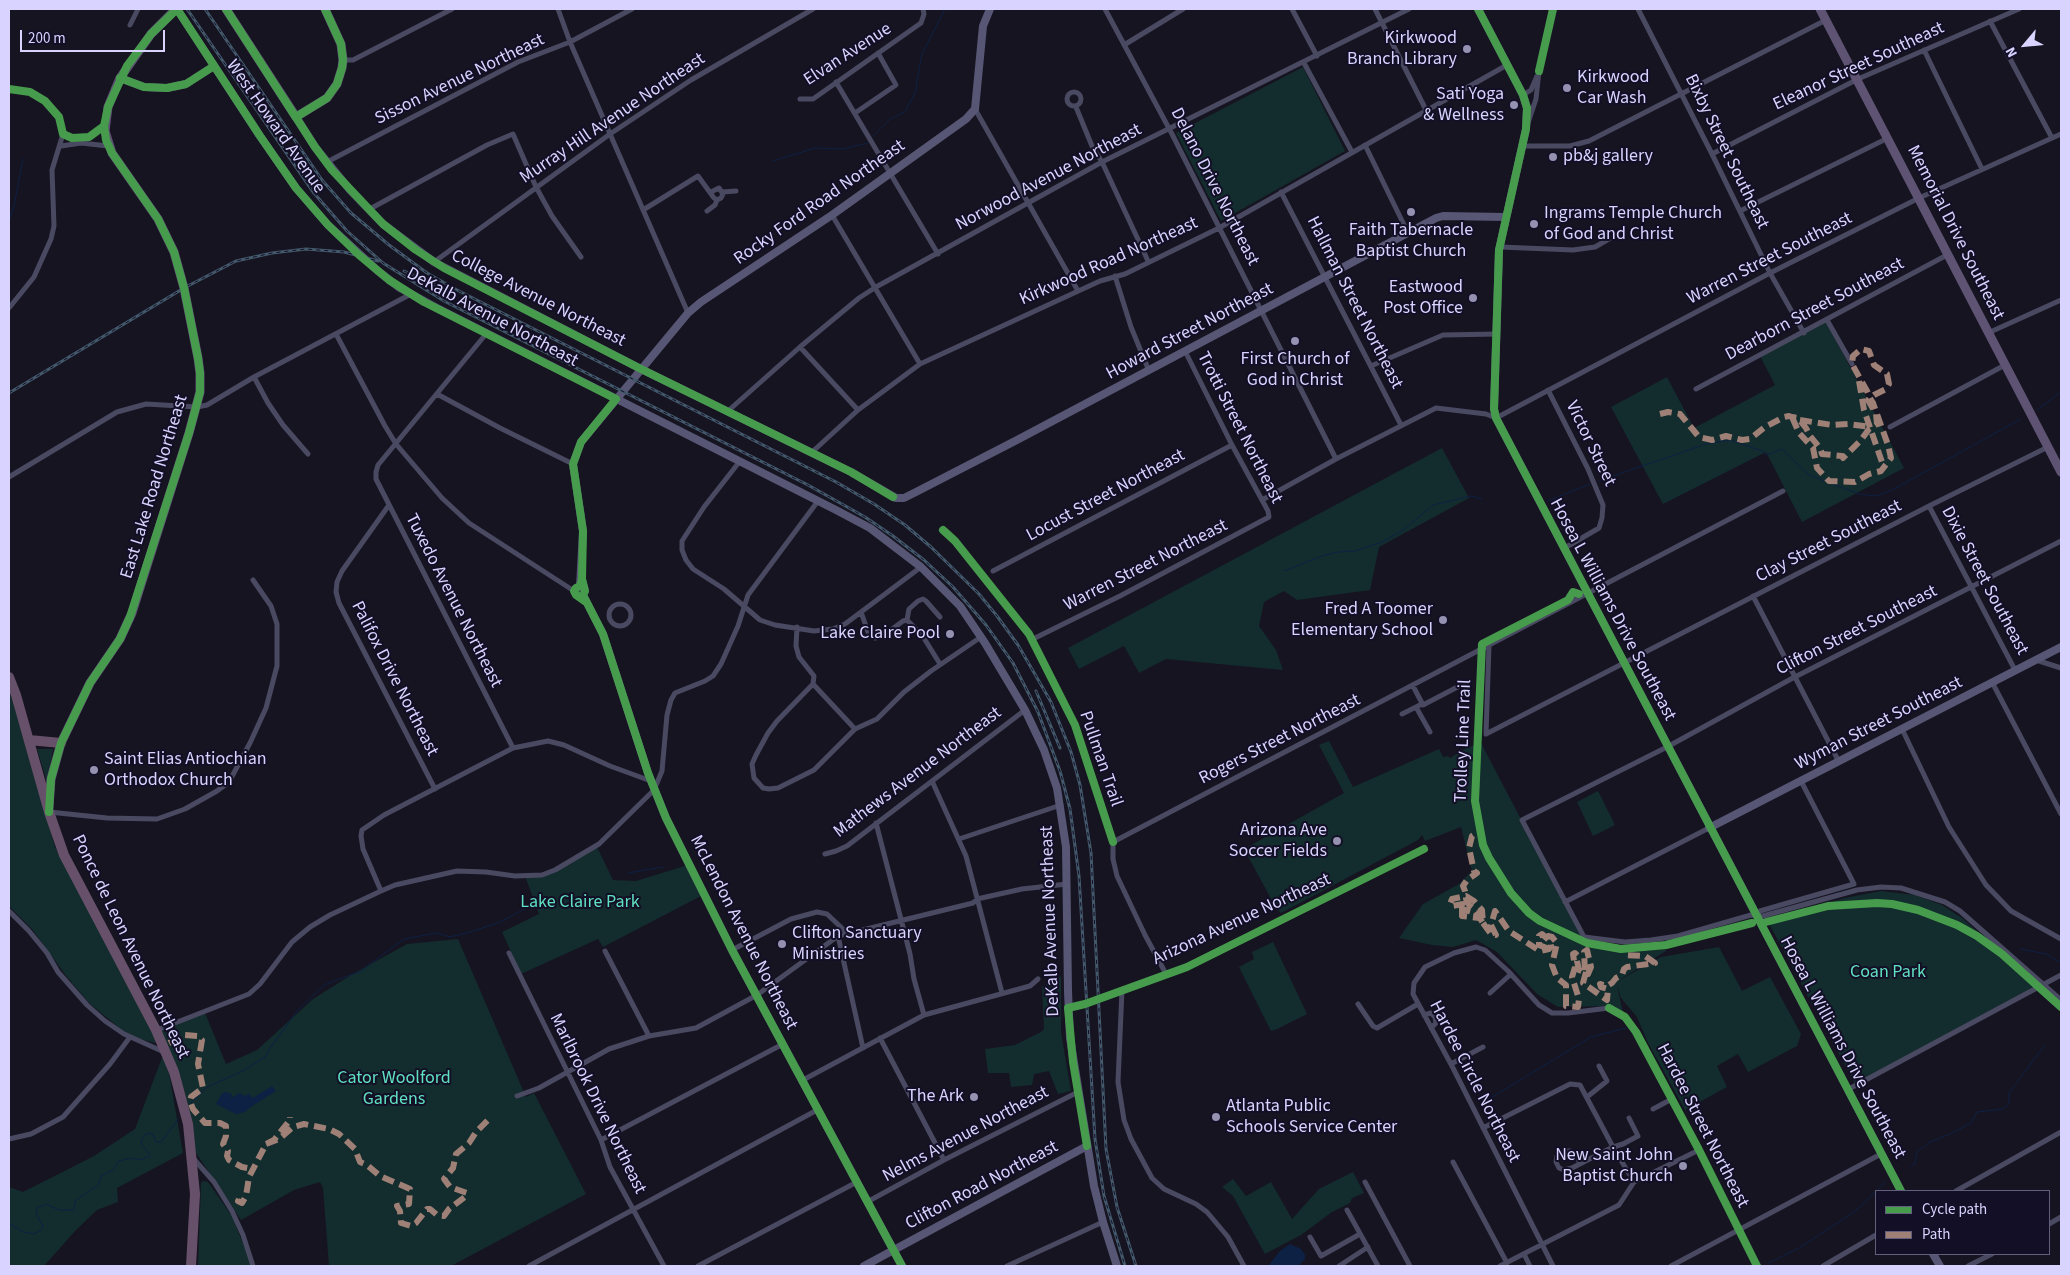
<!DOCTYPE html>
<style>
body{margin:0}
#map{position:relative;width:2070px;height:1275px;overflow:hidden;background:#161421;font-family:"Source Sans 3",sans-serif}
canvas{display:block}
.frame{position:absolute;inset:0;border:10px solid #d9d4ff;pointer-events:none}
.legend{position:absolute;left:1875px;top:1190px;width:175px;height:65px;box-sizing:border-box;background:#130f26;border:1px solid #625e7d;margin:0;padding:6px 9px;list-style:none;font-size:15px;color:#d9d4ff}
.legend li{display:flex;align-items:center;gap:10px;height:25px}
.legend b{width:25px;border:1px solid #625e7d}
.north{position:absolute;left:2000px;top:20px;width:50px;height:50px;-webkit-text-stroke:4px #130f26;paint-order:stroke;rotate:242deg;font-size:14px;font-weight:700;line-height:20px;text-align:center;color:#d9d4ff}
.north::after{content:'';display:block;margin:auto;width:18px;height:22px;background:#d9d4ff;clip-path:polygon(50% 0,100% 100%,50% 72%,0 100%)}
.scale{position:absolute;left:20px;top:30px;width:145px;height:22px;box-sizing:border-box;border:2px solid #d9d4ff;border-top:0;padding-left:6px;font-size:15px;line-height:18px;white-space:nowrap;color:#d9d4ff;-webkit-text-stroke:4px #130f26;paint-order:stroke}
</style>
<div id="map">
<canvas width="2070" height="1275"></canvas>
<div class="frame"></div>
<ul class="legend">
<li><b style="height:6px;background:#469c4c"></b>Cycle path</li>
<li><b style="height:6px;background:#9e8076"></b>Path</li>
</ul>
<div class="north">N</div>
<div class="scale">200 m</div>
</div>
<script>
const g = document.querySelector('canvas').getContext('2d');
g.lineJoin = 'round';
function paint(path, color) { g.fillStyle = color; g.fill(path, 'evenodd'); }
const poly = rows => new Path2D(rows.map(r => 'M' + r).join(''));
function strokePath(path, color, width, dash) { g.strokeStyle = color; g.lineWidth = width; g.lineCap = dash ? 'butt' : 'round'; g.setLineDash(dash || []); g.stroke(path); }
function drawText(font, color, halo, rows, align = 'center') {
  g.font = font + ' "Source Sans 3",sans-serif'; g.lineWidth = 4; g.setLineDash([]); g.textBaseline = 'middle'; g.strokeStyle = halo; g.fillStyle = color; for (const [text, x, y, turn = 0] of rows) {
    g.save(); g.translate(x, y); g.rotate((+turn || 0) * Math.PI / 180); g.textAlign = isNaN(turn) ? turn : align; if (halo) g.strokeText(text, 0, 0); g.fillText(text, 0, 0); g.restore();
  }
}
paint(poly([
 [1303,67,1345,151,1221,221,1176,133],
 [1825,320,1904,468,1802,522,1766,452,1663,504,1611,407,1667,377,1694,428,1775,385,1759,354],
 [1442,448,1469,498,1379,547,1370,590,1297,600,1284,591,1264,602,1259,626,1276,650,1283,670,1166,659,1139,673,1124,646,1079,669,1068,648],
 [9,689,55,847,157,1041,155,1043,129,1036,89,1003,67,977,32,929,9,906],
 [1329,741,1353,787,1439,749,1443,757,1448,756,1450,758,1468,747,1481,743,1588,947,1618,951,1666,947,1666,951,1616,982,1661,957,1719,947,1742,991,1770,977,1801,1034,1797,1046,1748,1072,1738,1054,1717,1066,1727,1087,1685,1110,1648,1043,1637,1017,1621,998,1617,985,1623,1013,1611,1006,1558,1007,1537,994,1497,952,1476,940,1453,947,1432,945,1399,938,1423,904,1459,884,1472,871,1461,827,1425,841,1422,835,1418,840,1281,913,1276,908,1244,849,1344,793,1319,745],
 [37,749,53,749,47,782],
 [1598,791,1615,825,1593,836,1577,802],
 [597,847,613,880,636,881,688,865,703,895,603,947,598,939,521,974,502,932,539,914,525,876,545,874],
 [1881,891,1915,895,1942,905,1962,918,2035,982,2034,987,1855,1084,1767,920,1845,898],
 [458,939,526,1097,534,1093,586,1194,451,1266,329,1266,323,1188,320,1182,294,1190,241,1220,196,1153,189,1114,161,1030,205,1013,226,1064,257,1050,313,999,351,975,407,944],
 [1273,942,1307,1014,1277,1029,1271,1031,1239,967,1254,959,1252,952],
 [1061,976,1061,1032,1071,1091,1058,1094,1049,1071,1034,1074,1032,1085,1011,1087,1009,1073,988,1073,985,1049,1015,1045,1041,1032,1044,1029,1042,987],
 [165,1050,183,1153,117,1188,118,1202,97,1210,75,1231,44,1266,9,1266,9,1187,23,1192,94,1156,135,1129],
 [1353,1172,1364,1193,1352,1198,1350,1203,1332,1212,1301,1235,1265,1254,1233,1196,1222,1187,1233,1179,1246,1196,1271,1182,1292,1219,1319,1189],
 [203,1181,208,1182,232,1216,252,1266,198,1266,201,1183]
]), '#132c2d');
paint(poly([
 [272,1086,276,1091,252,1106,245,1112,236,1114,216,1104,221,1095,225,1092,232,1094,231,1098,240,1093,244,1096,249,1094,253,1098],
 [1290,1244,1301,1249,1305,1255,1305,1259,1298,1266,1268,1266,1280,1251]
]), '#0d2144');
strokePath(poly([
 [873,136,890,119,905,112,909,104,916,91,917,80,922,54,945,9],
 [773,161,815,148,843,149,868,143],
 [9,221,14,206,23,159],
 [2037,410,2061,392],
 [1599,481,1706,444,1730,440,1762,451,1767,455,1782,449,1809,475,1859,494,1876,496,1892,490,2021,419],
 [1548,501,1590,484],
 [1284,571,1322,556,1338,552,1355,551,1382,542,1403,530,1433,505,1471,496,1482,499],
 [628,873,663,867],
 [2021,949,2046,954,2061,963],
 [1484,1102,1591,1037,1626,1028],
 [190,1104,207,1087,243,1071,266,1056,270,1048,298,1010,324,985,361,971,404,939,436,933,450,937,470,932,500,922,534,904],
 [1911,1167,1915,1164,1917,1152,1930,1142,1950,1134,1971,1123,1977,1112,2003,1109,2009,1104,2009,1093,2044,1046],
 [9,1223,23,1232,34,1234,41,1230,43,1226,36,1214,37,1208,46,1204,59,1210,74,1210,75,1201,98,1185,101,1176,113,1170,119,1161,131,1158,139,1160,148,1157,150,1155,142,1145,141,1141,144,1136,149,1133,153,1135,156,1142,161,1142,179,1118],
 [1769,1263,1799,1248,1854,1212,1886,1182]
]), '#0d2144', 1);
strokePath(poly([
 [558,9,570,42,688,313],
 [1105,9,1172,134,1336,459],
 [1292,9,1317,56],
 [1375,9,1426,110],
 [1638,9,1712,154,1770,273,1804,333],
 [1990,21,2052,138],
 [130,25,138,9],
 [1124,45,1183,9],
 [1924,50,1982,169],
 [343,60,353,60,452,9],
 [1304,63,1352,152],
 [836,82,938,254],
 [9,89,30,92,45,101,59,117,63,134,52,170,54,226,51,239,34,277,9,308],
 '1067 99a7 7 0 1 1 14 0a7 7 0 1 1-14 0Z',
 [1523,95,1531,90,1537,76],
 [800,99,813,99,921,23,924,14,923,9],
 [1076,107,1092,146,1102,162,1148,261],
 [975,109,1078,291],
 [855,113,896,85,878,53],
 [1527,126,1536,99,1539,71,1553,9],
 [63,134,72,138,83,138,95,133,104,126],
 [1365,145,1408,233],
 [61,146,81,143,108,146],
 [1521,146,1570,146,1589,141,1826,20],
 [1712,154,1858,79,2019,9],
 [327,162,518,62,570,42,632,9],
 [722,192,736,191],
 [1281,192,1401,425],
 [368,210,487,145,513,134,536,187,552,216,581,257],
 [643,210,698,176,714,198,717,200,721,198,723,194,719,188,711,192],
 [707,211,715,205,717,200],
 [1740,211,1888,138],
 [832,215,920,364],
 [1500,247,1573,250,1595,247,1614,236],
 [434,262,610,134,691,80,813,9],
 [1115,276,1131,327,1149,371],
 [1827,320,1852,364],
 [1988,333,2061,300],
 [336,334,385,426,396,444,442,498,469,523,574,591],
 [486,334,378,465,376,472,376,479,513,748],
 [800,347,858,410],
 [1371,366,1443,335,1497,334],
 [254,377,268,403,283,425,308,454],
 [1696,389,1947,255],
 [1548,390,1588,469,1603,505,1602,518,1599,528,1563,549],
 [437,394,500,428,573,464],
 [728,411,800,347,859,298,876,287,1102,162,1409,9],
 [1890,427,2005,365],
 [811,453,858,410,920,364,1100,281,1125,274,1219,228,1507,65],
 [740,461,704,507,682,541,682,550,686,560,693,569,724,589,760,620,775,625,814,631,833,629,845,624,921,567],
 [9,477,117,412,146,404,197,407,207,405,254,377,411,294],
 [1262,500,1336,459,1436,408,1486,414,1496,418,1770,273,1919,198,2061,134],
 [389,505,342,571,337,582,336,592,339,603,435,789],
 [1929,506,2015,670],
 [2061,541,1791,679,1667,747,1522,820,1584,937,1625,942,1651,940,1678,936,1751,915,1763,916,1857,890,1881,887,1901,888,1945,902,1960,911,2061,1000],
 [993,571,1232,445],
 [1753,596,1839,762],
 '609 615a11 11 0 1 1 22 0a11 11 0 1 1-22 0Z',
 [861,612,868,632,875,638,883,636,903,621,907,620,909,609,918,601,923,599,926,601,940,617],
 [907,620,922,635,940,664],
 [797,627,796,646,799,657,814,676,813,684,777,721,768,733,756,755,752,764,754,778,763,788,769,789,778,788,814,770,855,729,877,719,904,692,931,671,981,637],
 [1035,638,1120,596,1269,517,1268,511,1232,445,1185,351],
 [1489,646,1486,734,1929,506,2048,447],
 [2036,660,2061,668],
 [1992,682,2061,814],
 [813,684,855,729],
 [1413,686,1423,705,1467,682],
 [1416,707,1430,732],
 [1402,714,1420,705],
 [1902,729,1949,827,1986,885,2011,911,2061,939],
 [932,781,966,856,1002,993],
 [49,812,107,818,157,819,185,809,217,791,229,782,250,743,266,708,277,666,277,624,271,606,253,580],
 [876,823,910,954,914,979,924,1015],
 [959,839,1061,805],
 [825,854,836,851,847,846,1025,710],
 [381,891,363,849,361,836,362,830,384,815,513,748,548,741,564,745,610,766,651,781],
 [1565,902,1709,828],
 [9,911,29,931,47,953,58,972,87,1005,105,1021,124,1034,164,1052],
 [1756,916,1760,911,1854,884,1801,781],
 [838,936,863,1048],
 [732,950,791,919,817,912,827,914,847,933],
 [605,951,649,1036],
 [509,953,601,1140,610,1167,664,1266],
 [1166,974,1145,935,1117,876,1113,859,1113,842,1783,491],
 [1122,990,1118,1082,1124,1120,1131,1139,1152,1178,1164,1189,1196,1204,1207,1212,1228,1237,1244,1266],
 [1490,993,1511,974],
 [1358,1004,1373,1026,1377,1028,1418,1004],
 [1068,1008,1085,1004,1187,967,1424,849],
 [1424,1015,1431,1013,1435,1017,1436,1023,1431,1028],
 [157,1030,249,994,260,984,292,942,310,927,330,915,381,891,395,885,457,871,486,872,515,876,542,875,555,870,599,844,654,790,662,771,667,715,671,700,675,693,705,681,713,676,721,664,738,626,748,595,818,501],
 [880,1038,944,1160],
 [1451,1064,1483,1047],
 [803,1080,924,1015,1030,986,1038,979],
 [1847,1090,2061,975],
 [517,1096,539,1088,609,1049,649,1036,696,1028,757,995,838,936,973,903,977,899,1022,889,1067,884],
 [1587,1097,1607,1081,1599,1066],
 [1653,1109,1672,1099],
 [1483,1128,1570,1084,1580,1085,1613,1147,1634,1182],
 [9,1139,31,1134,63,1117,110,1064,130,1037],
 [601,1140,783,1044],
 [193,1158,214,1182,232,1211,243,1235,253,1266],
 [1453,1162,1507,1263],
 [1580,1163,1575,1154,1570,1151,1565,1151,1557,1156,1556,1162,1559,1168,1564,1170,1572,1168,1613,1147,1623,1144,1638,1136,1629,1118],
 [1365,1182,1410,1266],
 [1956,1191,2061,1132],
 [867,1202,944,1160,1078,1092],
 [1347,1210,1378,1266],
 [2049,1224,2061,1217],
 [1310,1237,1321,1256,1360,1234],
 [1524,1254,1530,1266],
 [529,1266,819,1109],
 [698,1266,857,1182],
 [1007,1266,1103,1222],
 [1339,1266,1368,1247],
 [1500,1266,1619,1205,1634,1182,1699,1150],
 [1553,1266,1453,1068,1413,994,1414,983,1425,967,1454,953,1476,947,1485,950,1508,971,1539,1005,1552,1013,1568,1013,1609,1008,1625,1017,1636,1032,1699,1150,1757,1266],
 [1671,1266,1881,1154],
 [1823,1266,1876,1235],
 [1968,1266,1992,1254]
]), '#4a4962', 5);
strokePath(poly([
 [177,9,260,136,296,188,328,225,378,271,400,288,437,308,836,510,870,528,921,567,960,606,985,643,1025,710,1044,750,1057,788,1066,847,1068,991,1070,1038,1094,1186,1103,1222,1117,1266],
 [1478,9,1523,95,1527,108,1526,129,1499,250,1494,409,1496,418,1901,1191],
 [120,78,144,87,167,88,186,84,214,66],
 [296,117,315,147,350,190,383,224,434,262,641,369,851,472,896,498,904,498,916,492,1017,440,1436,218,1443,216,1506,217],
 [582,580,585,591,583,595,603,634,648,773,666,818,732,950,902,1266],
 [580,586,583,531,573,464,581,442,688,313,701,302,832,215,966,119,975,109,983,26,990,9],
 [580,586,576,588,575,593,586,602],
 [1709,828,2061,647],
 [1933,1254,1940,1266],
 [864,1266,1087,1146]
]), '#575674', 8);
strokePath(poly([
 [226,9,296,117,327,98,337,84,342,68,343,60,341,44,325,9],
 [1820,9,2061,472],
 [49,807,51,779,61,743,90,683,120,639,132,613,189,433,200,392,200,373,198,358,184,288,174,252,158,219,112,153,105,131,108,107,120,78,151,34,171,14]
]), '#5e5373', 9);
strokePath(poly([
 [9,677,16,695,49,812,64,855,156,1030,174,1072,188,1124,195,1194,191,1266],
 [29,740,61,743]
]), '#67516a', 10);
const rail = poly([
 [187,9,313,192,347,231,383,263,444,301,808,485,865,517,893,536,924,560,953,587,986,625,1013,663,1038,712,1060,771,1070,809,1079,876,1095,1139,1104,1196,1125,1266],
 [205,9,322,180,351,213,389,245,427,273,457,290,836,482,874,504,905,525,931,547,979,594,997,616,1018,645,1051,702,1071,752,1080,785,1091,853,1106,1149,1117,1207,1136,1266],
 [404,271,438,286],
 [9,393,184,288,236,261,272,253,306,249,344,252,378,261],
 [1036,691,1060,748]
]);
strokePath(rail, '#43596b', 3);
strokePath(rail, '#130f26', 1, [4]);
strokePath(poly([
 [1859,381,1864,410,1884,468],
 [1660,414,1668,412,1680,414,1699,437,1712,440,1726,436,1742,440,1750,439,1765,427,1784,417,1789,416,1792,417,1798,418,1806,428,1810,436,1820,448,1822,454,1842,456,1843,458,1861,440,1869,429,1877,424,1876,414,1868,400,1870,398,1874,395,1886,389,1889,384,1887,374,1874,365,1869,351,1861,349,1853,356,1852,364,1867,391,1870,398,1871,400,1873,403,1888,445,1891,458,1881,471,1869,474,1855,482,1829,481,1817,468,1813,448,1799,433,1792,417],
 [1800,420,1832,425,1848,424,1871,427],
 [1462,909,1462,916,1479,918,1476,913,1462,909,1462,907,1467,907,1463,904,1452,906,1450,904,1452,899,1466,896,1474,901,1482,910,1483,923,1474,909,1469,905,1466,899,1466,896,1465,891,1463,886,1467,880,1477,873,1474,871,1469,848,1472,836,1480,831],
 [1483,923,1491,934,1496,935,1491,925,1495,911,1509,931,1540,951,1549,949,1551,946,1550,941,1542,934,1539,936,1539,945,1549,949],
 [1546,938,1548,936,1552,937,1557,943,1552,965,1557,978,1566,985,1566,1006,1578,1007,1579,999,1572,977,1575,967,1573,954,1575,953,1578,956,1577,961,1579,970,1588,974,1591,967,1587,950,1584,952,1585,971],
 [1586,972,1583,983,1607,1000,1608,989,1601,987,1600,984,1607,986,1612,983,1616,978,1622,975,1624,969,1627,967,1655,963,1645,956,1625,955,1623,953],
 [169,1043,185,1035,198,1036,202,1040,198,1064,203,1088,191,1097,190,1101,193,1109,205,1123,220,1123,226,1126,226,1136,223,1144,228,1151,227,1156,229,1160,242,1167,253,1169],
 [266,1144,279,1139,293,1127,304,1124,329,1129,339,1134,355,1149,360,1162,367,1165,380,1176,410,1189,409,1204,397,1206,400,1211,401,1223,411,1226,416,1223,427,1209,430,1209,437,1215,444,1216,449,1209,466,1196,467,1193,450,1187,444,1179,453,1168,456,1154,469,1143,476,1132,490,1118],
 [239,1199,238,1201,242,1203,246,1196,249,1177,266,1144,274,1140,290,1120,290,1117]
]), '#9e8076', 6, [12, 6]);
strokePath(poly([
 [177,9,260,136,296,188,328,225,359,255,389,280,424,302,616,399],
 [226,9,315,147,332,170,383,224,416,250,444,268,641,369,851,472,893,497],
 [1478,9,1523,95,1527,108,1526,129,1499,250,1494,409,1496,418,1901,1191],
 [1539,71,1553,9],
 [120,78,144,87,167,88,186,84,214,66],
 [9,89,30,92,45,101,59,117,63,134,72,138,89,137,104,126],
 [296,117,327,98,337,84,342,68,343,60,341,44,325,9],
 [943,530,955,541,1029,634,1075,725,1113,842],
 [582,579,585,591,583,595,603,634,648,773,666,818,732,950,902,1266],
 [1579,594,1573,592,1568,600,1482,644,1475,801,1483,845,1489,858,1511,893,1529,913,1540,921,1587,943,1621,949,1666,945,1752,923],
 [586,602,576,595,574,591,576,588,580,586,582,579,583,531,573,464,581,442,616,399],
 [49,812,51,779,61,743,90,683,120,639,130,617,189,433,200,392,200,373,198,358,184,288,174,252,158,219,112,153,106,140,104,126,108,107,127,66,151,34,177,9],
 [1766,922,1828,906,1877,903,1892,904,1918,910,1957,925,1977,936,2002,954,2061,1007],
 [1609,1008,1625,1017,1636,1032,1699,1150,1757,1266],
 [1087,1146,1073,1062,1068,1008,1085,1004,1187,967,1424,849]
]), '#469c4c', 8);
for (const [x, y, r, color] of [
 [1467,49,5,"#9591b1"],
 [1567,88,5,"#9591b1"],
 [1514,105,5,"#9591b1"],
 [1553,157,5,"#9591b1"],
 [1411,212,5,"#9591b1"],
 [1534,224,5,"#9591b1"],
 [1473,298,5,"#9591b1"],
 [1295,341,5,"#9591b1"],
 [1443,620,5,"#9591b1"],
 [950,634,5,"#9591b1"],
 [94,770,5,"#9591b1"],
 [1337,841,5,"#9591b1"],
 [782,944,5,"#9591b1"],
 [974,1097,5,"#9591b1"],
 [1216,1117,5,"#9591b1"],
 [1683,1166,5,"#9591b1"]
]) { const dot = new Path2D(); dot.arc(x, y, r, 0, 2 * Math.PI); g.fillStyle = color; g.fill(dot); strokePath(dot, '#130f26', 2); }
drawText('18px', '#d9d4ff', '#130f26', [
 ["Kirkwood",1457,39],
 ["Branch Library",1457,60],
 ["Kirkwood",1577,78,"left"],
 ["Car Wash",1577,99,"left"],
 ["Sati Yoga",1504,95],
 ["& Wellness",1504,116],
 ["pb&j gallery",1563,157,"left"],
 ["Ingrams Temple Church",1544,214,"left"],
 ["of God and Christ",1544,235,"left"],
 ["Faith Tabernacle",1411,231,"center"],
 ["Baptist Church",1411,252,"center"],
 ["Eastwood",1463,288],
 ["Post Office",1463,309],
 ["First Church of",1295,360,"center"],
 ["God in Christ",1295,381,"center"],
 ["Fred A Toomer",1433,610],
 ["Elementary School",1433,631],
 ["Lake Claire Pool",940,634],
 ["Saint Elias Antiochian",104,760,"left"],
 ["Orthodox Church",104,781,"left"],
 ["Arizona Ave",1327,831],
 ["Soccer Fields",1327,852],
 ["Clifton Sanctuary",792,934,"left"],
 ["Ministries",792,955,"left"],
 ["The Ark",964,1097],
 ["Atlanta Public",1226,1107,"left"],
 ["Schools Service Center",1226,1128,"left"],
 ["New Saint John",1673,1156],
 ["Baptist Church",1673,1177]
], 'right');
drawText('18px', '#d9d4ff', '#130f26', [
 ["Elvan Avenue",848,55,-33],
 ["Eleanor Street Southeast",1859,67,-25],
 ["Sisson Avenue Northeast",460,80,-26],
 ["Murray Hill Avenue Northeast",613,119,-34],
 ["West Howard Avenue",275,127,55],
 ["Bixby Street Southeast",1726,152,64],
 ["Norwood Avenue Northeast",1049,178,-28],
 ["Delano Drive Northeast",1214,187,63],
 ["Rocky Ford Road Northeast",820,203,-35],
 ["Memorial Drive Southeast",1955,233,63],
 ["Warren Street Southeast",1770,259,-27],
 ["Kirkwood Road Northeast",1109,262,-24],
 ["College Avenue Northeast",538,299,27],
 ["Hallman Street Northeast",1354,303,63],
 ["Dearborn Street Southeast",1815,310,-28],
 ["DeKalb Avenue Northeast",492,318,28],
 ["Howard Street Northeast",1190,332,-28],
 ["Trotti Street Northeast",1239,428,63],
 ["Victor Street",1590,444,64],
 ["East Lake Road Northeast",155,487,-73],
 ["Locust Street Northeast",1106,496,-28],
 ["Clay Street Southeast",1829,542,-27],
 ["Warren Street Northeast",1146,566,-27],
 ["Dixie Street Southeast",1984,581,62],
 ["Tuxedo Avenue Northeast",453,601,63],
 ["Hosea L Williams Drive Southeast",1612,610,62],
 ["Clifton Street Southeast",1857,631,-27],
 ["Palifox Drive Northeast",394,679,63],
 ["Wyman Street Southeast",1879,724,-27],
 ["Rogers Street Northeast",1280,740,-27],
 ["Trolley Line Trail",1464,741,-88],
 ["Pullman Trail",1100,759,71],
 ["Mathews Avenue Northeast",918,773,-37],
 ["Arizona Avenue Northeast",1242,920,-25],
 ["DeKalb Avenue Northeast",1051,921,-92],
 ["McLendon Avenue Northeast",743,933,63],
 ["Ponce de Leon Avenue Northeast",130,947,64],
 ["Hosea L Williams Drive Southeast",1842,1048,62],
 ["Hardee Circle Northeast",1474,1082,63],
 ["Marlbrook Drive Northeast",597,1104,64],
 ["Hardee Street Northeast",1702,1126,63],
 ["Nelms Avenue Northeast",966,1135,-28],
 ["Clifton Road Northeast",982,1186,-28]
]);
drawText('18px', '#5fe0c0', '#130f26', [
 ["Lake Claire Park",580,903],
 ["Coan Park",1888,973],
 ["Cator Woolford",394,1079],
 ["Gardens",394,1100]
]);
</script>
